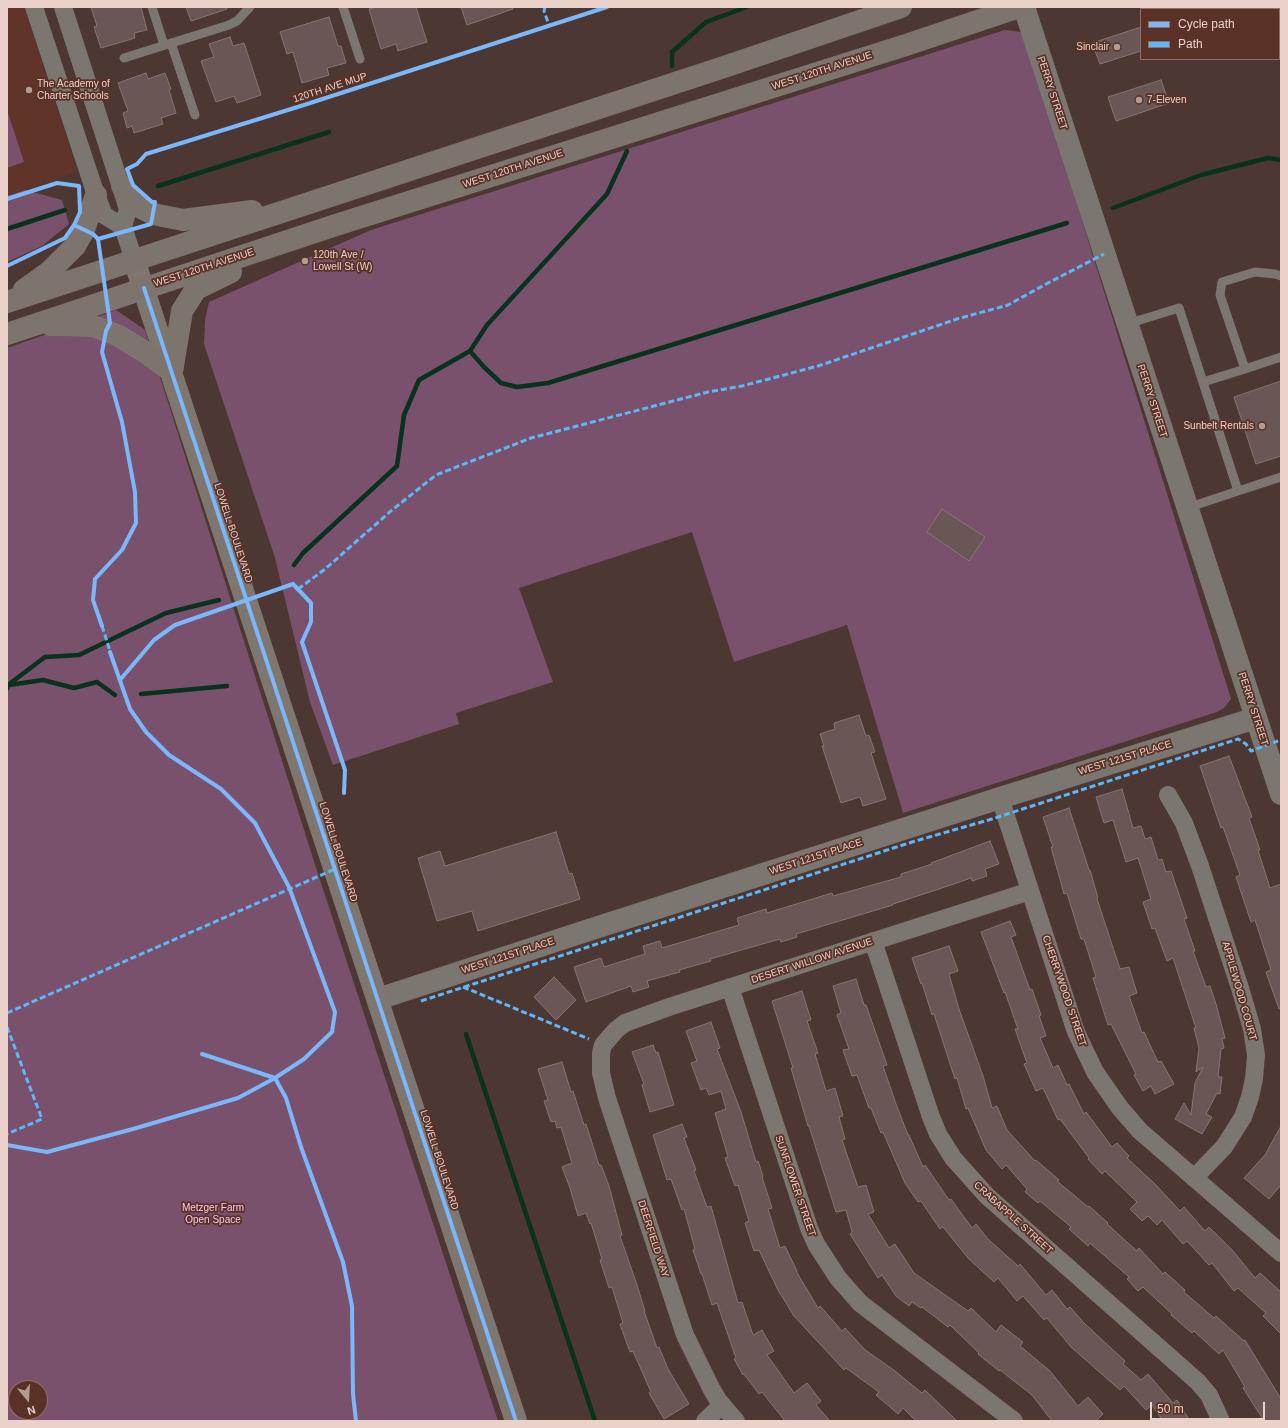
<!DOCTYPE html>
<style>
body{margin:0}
#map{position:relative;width:1288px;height:1428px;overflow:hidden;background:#4d3732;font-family:Helvetica,sans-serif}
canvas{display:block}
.frame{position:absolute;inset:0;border:8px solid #ead1c9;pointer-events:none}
.legend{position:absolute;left:1140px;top:8px;width:140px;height:52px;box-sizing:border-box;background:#593126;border:1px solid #937167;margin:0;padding:5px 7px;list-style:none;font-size:12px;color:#ead1c9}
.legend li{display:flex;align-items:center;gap:8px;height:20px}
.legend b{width:20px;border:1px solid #937167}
.north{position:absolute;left:8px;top:1380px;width:40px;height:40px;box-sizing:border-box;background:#593126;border:1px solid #937167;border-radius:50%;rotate:162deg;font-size:11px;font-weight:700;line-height:16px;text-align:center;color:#ead1c9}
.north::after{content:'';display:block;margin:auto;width:14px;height:18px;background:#b39b94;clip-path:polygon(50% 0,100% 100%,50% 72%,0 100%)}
.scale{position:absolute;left:1150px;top:1402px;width:115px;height:18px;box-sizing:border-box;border:2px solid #ead1c9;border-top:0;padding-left:5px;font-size:12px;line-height:14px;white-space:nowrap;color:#ead1c9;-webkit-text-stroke:3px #593126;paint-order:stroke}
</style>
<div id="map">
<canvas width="1288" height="1428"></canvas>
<div class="frame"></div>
<ul class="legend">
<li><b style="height:5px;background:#7ab7fb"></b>Cycle path</li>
<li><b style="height:5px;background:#5cb8fa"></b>Path</li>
</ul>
<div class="north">N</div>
<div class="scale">50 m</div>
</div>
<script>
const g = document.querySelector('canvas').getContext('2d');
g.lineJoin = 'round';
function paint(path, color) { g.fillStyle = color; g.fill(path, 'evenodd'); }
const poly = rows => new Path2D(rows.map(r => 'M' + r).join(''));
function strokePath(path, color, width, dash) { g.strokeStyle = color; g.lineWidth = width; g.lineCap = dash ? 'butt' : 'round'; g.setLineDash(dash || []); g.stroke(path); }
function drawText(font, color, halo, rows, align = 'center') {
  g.font = font + ' Helvetica,sans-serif'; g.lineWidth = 3.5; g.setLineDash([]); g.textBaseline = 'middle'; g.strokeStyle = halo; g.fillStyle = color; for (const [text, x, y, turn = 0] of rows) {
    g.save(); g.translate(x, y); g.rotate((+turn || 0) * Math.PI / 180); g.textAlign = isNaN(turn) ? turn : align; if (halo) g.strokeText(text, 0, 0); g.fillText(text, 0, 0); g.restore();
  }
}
paint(poly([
 [7,7,24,7,77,172,7,196]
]), '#603428');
paint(poly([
 [1005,30,1021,32,1040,86,1231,699,1224,708,1217,712,903,813,847,625,734,662,692,532,519,588,553,682,456,713,459,724,333,765,310,702,275,558,204,344,205,320,209,302,371,230],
 [7,110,24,162,7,168],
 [25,190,62,200,69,224,42,246,7,262,7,196],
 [116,310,145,330,319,877,498,1421,7,1421,7,348],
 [16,1388,40,1388,40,1412,16,1412]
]), '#7a516d');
strokePath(poly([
 [672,66,672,52,706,22,747,7],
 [158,186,329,132],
 [1113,208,1201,175,1268,158,1281,160],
 [7,229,65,210],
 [470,351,484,367,501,383,517,387,548,383,1067,223],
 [294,565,303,553,397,466,404,415,419,380,470,351,487,325,607,194,627,151],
 [9,685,43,680,74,688,97,682,115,695],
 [7,689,8,685,45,657,79,655,166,613,219,600],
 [141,694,227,686],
 [466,1034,595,1421]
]), '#08321c', 4.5);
const building = poly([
 [91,7,141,7,147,30,134,33,135,38,101,48,94,27,97,26,91,7],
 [186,7,227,7,227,9,191,21,186,7],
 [377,7,416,7,427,42,398,51,396,44,381,49,369,9,377,7],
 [461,7,512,7,513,9,467,25,461,7],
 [329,17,338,46,341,46,346,63,327,68,329,75,302,83,293,52,287,54,280,32,329,17],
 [1141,27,1141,51,1100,64,1092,43,1141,27],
 [230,37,233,46,244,43,261,95,237,103,234,96,216,102,201,61,214,57,209,44,230,37],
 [146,73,148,79,165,73,171,89,169,90,176,113,161,118,163,124,134,133,132,126,127,128,123,113,128,111,118,83,146,73],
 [1161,80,1169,103,1116,121,1108,97,1161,80],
 [1281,381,1281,456,1256,464,1234,397,1281,381],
 [942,509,985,537,969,561,927,532,942,509],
 [859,715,866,736,869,735,875,752,871,753,886,799,863,806,860,797,841,803,822,746,824,746,820,734,835,729,834,723,859,715],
 [1229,756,1252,817,1249,818,1260,850,1258,850,1270,888,1281,884,1281,1008,1279,1009,1266,972,1271,970,1255,920,1251,922,1236,877,1240,875,1223,827,1221,828,1200,766,1229,756],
 [1122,789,1133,828,1141,826,1145,839,1151,837,1158,860,1162,859,1166,872,1171,871,1187,918,1184,919,1195,951,1193,951,1206,987,1210,986,1216,1004,1225,1038,1222,1039,1224,1048,1221,1049,1218,1077,1222,1077,1220,1094,1217,1093,1206,1114,1212,1117,1202,1134,1175,1119,1184,1103,1191,1115,1195,1083,1203,1067,1196,1072,1199,1048,1194,1028,1196,1028,1173,958,1167,961,1155,928,1152,929,1143,902,1151,899,1138,858,1126,862,1113,820,1104,823,1096,797,1122,789],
 [1069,808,1089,870,1090,870,1098,898,1097,899,1120,969,1129,967,1137,993,1129,996,1142,1033,1144,1032,1158,1062,1161,1061,1174,1084,1155,1094,1151,1086,1143,1091,1134,1075,1136,1074,1111,1024,1108,1025,1093,978,1096,977,1084,939,1081,939,1067,893,1064,894,1051,847,1053,847,1043,817,1069,808],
 [556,832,569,874,572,873,580,899,478,931,472,911,437,921,418,858,440,851,445,866,556,832],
 [990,841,999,864,985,869,987,876,972,881,971,878,939,889,893,904,893,905,796,934,797,937,781,942,780,939,710,959,711,961,679,970,680,972,647,981,649,987,633,992,631,986,586,1002,574,967,601,958,604,967,645,954,643,946,660,941,662,948,739,925,737,918,766,909,767,913,832,893,833,896,901,877,901,874,932,864,931,863,990,841],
 [1010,921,1016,935,1011,937,1030,990,1032,989,1041,1015,1039,1016,1046,1036,1040,1038,1053,1068,1058,1065,1067,1085,1069,1084,1084,1114,1086,1112,1112,1147,1117,1143,1129,1156,1127,1158,1156,1185,1180,1211,1184,1207,1205,1231,1209,1227,1234,1252,1255,1278,1260,1273,1281,1292,1281,1334,1263,1316,1266,1313,1238,1288,1234,1291,1212,1263,1209,1265,1187,1241,1183,1244,1162,1220,1157,1225,1148,1216,1142,1221,1130,1209,1137,1202,1105,1171,1102,1174,1088,1159,1089,1158,1060,1119,1058,1120,1043,1088,1036,1091,1024,1064,1027,1063,1015,1029,1018,1029,1005,992,1004,993,981,932,1010,921],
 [949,946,958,971,949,974,959,1009,983,1076,992,1108,997,1106,1007,1130,1035,1161,1036,1160,1059,1180,1057,1181,1088,1207,1089,1206,1108,1223,1107,1224,1137,1251,1139,1248,1163,1274,1165,1272,1185,1290,1184,1292,1214,1318,1216,1316,1244,1341,1245,1340,1281,1399,1281,1421,1264,1421,1243,1388,1245,1387,1223,1350,1219,1354,1194,1331,1192,1333,1171,1315,1172,1314,1143,1287,1138,1291,1127,1279,1129,1277,1090,1243,1088,1246,1069,1229,1071,1227,1040,1201,1038,1203,1025,1192,1027,1189,1006,1165,1002,1169,986,1150,968,1108,966,1109,957,1078,955,1079,934,1014,932,1015,922,983,921,984,912,958,949,946],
 [554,977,576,1000,556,1020,534,997,554,977],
 [856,979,864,1005,866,1005,887,1065,883,1066,896,1104,908,1135,909,1135,923,1167,925,1165,949,1200,951,1199,972,1228,976,1224,988,1239,1018,1266,1020,1264,1046,1295,1052,1290,1067,1309,1070,1307,1084,1323,1125,1361,1123,1364,1141,1380,1148,1374,1173,1403,1177,1400,1190,1421,1163,1421,1152,1405,1146,1410,1124,1386,1120,1390,1071,1347,1047,1318,1044,1320,1023,1296,1017,1301,998,1278,994,1282,968,1258,943,1227,940,1229,921,1201,918,1202,905,1183,883,1132,881,1133,871,1108,869,1108,857,1075,852,1076,843,1050,849,1049,837,1015,841,1013,833,986,856,979],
 [802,991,811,1020,807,1021,818,1053,815,1054,826,1091,835,1088,843,1116,839,1117,845,1139,842,1140,858,1187,866,1185,874,1212,868,1214,889,1248,895,1244,914,1273,968,1311,971,1308,996,1332,1001,1325,1023,1342,1020,1346,1050,1371,1078,1406,1088,1397,1103,1414,1096,1421,1052,1421,1032,1395,1000,1370,999,1371,978,1354,979,1353,950,1325,948,1327,922,1307,921,1308,912,1302,909,1306,896,1296,882,1275,878,1278,850,1234,852,1232,846,1210,836,1212,809,1126,808,1126,791,1068,793,1068,772,1001,802,991],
 [711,1022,720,1048,717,1049,741,1112,756,1162,758,1161,763,1176,762,1177,772,1208,768,1209,780,1248,785,1246,797,1271,796,1271,818,1308,820,1306,842,1331,845,1328,864,1349,895,1371,922,1393,925,1390,957,1421,916,1421,903,1408,898,1414,876,1395,879,1392,846,1368,844,1370,794,1316,778,1290,759,1250,754,1251,745,1223,749,1221,738,1185,735,1186,725,1158,728,1157,715,1113,726,1109,721,1091,709,1095,706,1088,701,1090,691,1063,697,1061,686,1031,711,1022],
 [653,1045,656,1053,658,1052,674,1105,650,1112,642,1085,644,1084,632,1052,653,1045],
 [562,1062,571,1092,573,1091,584,1125,586,1124,599,1165,601,1165,609,1186,622,1235,620,1236,637,1285,645,1311,644,1311,657,1348,659,1347,668,1369,689,1404,664,1419,649,1393,651,1392,633,1351,630,1352,620,1324,623,1323,612,1287,609,1288,600,1260,602,1259,591,1223,590,1224,586,1213,578,1216,570,1188,562,1167,572,1163,561,1127,557,1128,555,1121,551,1122,544,1101,548,1100,538,1069,562,1062],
 [682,1124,687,1137,684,1138,696,1170,694,1171,707,1207,711,1206,738,1303,742,1302,753,1335,762,1330,774,1351,767,1355,794,1393,807,1383,821,1401,816,1405,830,1421,785,1421,762,1392,759,1394,744,1374,743,1375,734,1359,736,1358,717,1303,712,1305,702,1274,701,1274,693,1250,695,1249,684,1209,682,1210,671,1179,667,1180,653,1135,682,1124],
 [1281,1126,1281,1185,1269,1199,1244,1178,1265,1155,1281,1126]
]);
paint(building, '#6a5755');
strokePath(building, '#877472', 1);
strokePath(poly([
 [152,7,164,45],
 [343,7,360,59],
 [171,43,195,115],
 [124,58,229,25,237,21,250,7],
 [1281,276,1275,274,1255,272,1222,282,1220,295,1245,369,1281,357],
 [1127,324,1179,308,1238,491,1187,508],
 [1203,382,1245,369],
 [1238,491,1281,477]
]), '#7b766f', 9);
strokePath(poly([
 [34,7,96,195,104,215,123,227],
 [63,7,128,209,123,227],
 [123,227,134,260],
 [1168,795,1184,823,1200,866,1240,988,1252,1029,1256,1055,1254,1079,1250,1097,1243,1117,1224,1147,1194,1178],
 [1000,798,1076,1032,1095,1072,1120,1108,1140,1131,1281,1253],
 [873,941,931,1117,938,1134,953,1158,987,1196,1198,1382,1209,1395,1221,1421],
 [730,987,809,1228,816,1244,838,1278,860,1303,1014,1421],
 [705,1421,722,1405],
 [736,1421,718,1400,711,1388,685,1335,607,1098,601,1073,601,1053,603,1045,616,1030,625,1023,669,1007,1030,891]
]), '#7b766f', 18);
strokePath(poly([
 [1024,7,1281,794],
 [378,999,592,929,1000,798,1256,718]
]), '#7b766f', 22);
strokePath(poly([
 [134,260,516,1421]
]), '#7f776f', 22);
strokePath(poly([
 [122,186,132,202,143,209,153,214,183,220,252,211],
 [24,290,49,272,75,246,84,230,96,195],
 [7,302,724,67,901,7],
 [51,325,65,325,93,326,117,335,145,352,172,372,182,311,196,289,231,272],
 [7,334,336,225,906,45,1019,7]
]), '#7e746e', 22);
strokePath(poly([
 [545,7,544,11,549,25],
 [298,589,324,570,392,510,436,475,531,438,708,392,742,386,818,366,957,319,1008,305,1048,283,1104,254],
 [102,626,111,654],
 [463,987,589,1039],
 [421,1001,912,842,992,819,1238,739,1246,744,1251,751,1278,741],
 [7,1013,335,869],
 [7,1027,42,1119,7,1134]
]), '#5cb8fa', 3, [6, 3]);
strokePath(poly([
 [7,199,57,183,79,186,80,212,74,225,65,238,7,266],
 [74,225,93,234,98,239,110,323,106,331,102,352,122,422,135,492,136,523,122,550,95,579,93,600,102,626],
 [98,239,151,224,155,202,152,202,133,185,127,169,137,164,146,154,304,105,607,7],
 [144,288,516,1421],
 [120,680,154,640,175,625,293,584,311,603,311,622,302,642,345,770,344,793],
 [202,1054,275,1078,286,1098,301,1147,343,1262,352,1306,353,1394,356,1421],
 [7,1145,47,1152,133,1129,238,1098,275,1078,304,1059,332,1032,335,1012,289,887,255,823,221,789,169,755,146,732,130,709,110,652]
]), '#7ab7fb', 4);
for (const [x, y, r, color] of [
 [1117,47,4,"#b39b94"],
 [29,90,4,"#b39b94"],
 [1139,100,4,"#b39b94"],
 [305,261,4,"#b39b94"],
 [1262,426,4,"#b39b94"]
]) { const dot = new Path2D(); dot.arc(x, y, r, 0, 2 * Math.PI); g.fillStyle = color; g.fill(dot); strokePath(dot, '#593126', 1.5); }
drawText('10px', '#ead1c9', '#593126', [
 ["Sinclair",1109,47,"right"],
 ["The Academy of",37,84],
 ["Charter Schools",37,96],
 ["7-Eleven",1147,100],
 ["120th Ave /",313,255],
 ["Lowell St (W)",313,267],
 ["Sunbelt Rentals",1254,426,"right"]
], 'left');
drawText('10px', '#ead1c9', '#593126', [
 ["WEST 120TH AVENUE",822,71,-18],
 ["120TH AVE MUP",330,88,-18],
 ["PERRY STREET",1052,93,72],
 ["WEST 120TH AVENUE",513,169,-18],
 ["WEST 120TH AVENUE",204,268,-18],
 ["PERRY STREET",1152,401,72],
 ["LOWELL BOULEVARD",233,533,72],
 ["PERRY STREET",1253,709,72],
 ["WEST 121ST PLACE",1125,758,-17],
 ["LOWELL BOULEVARD",338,852,72],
 ["WEST 121ST PLACE",816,857,-18],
 ["WEST 121ST PLACE",508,956,-18],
 ["DESERT WILLOW AVENUE",812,961,-18],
 ["CHERRYWOOD STREET",1064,991,71],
 ["APPLEWOOD COURT",1239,991,74],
 ["LOWELL BOULEVARD",439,1160,72],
 ["SUNFLOWER STREET",795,1186,71],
 ["CRABAPPLE STREET",1013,1218,42],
 ["DEERFIELD WAY",653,1239,72]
]);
drawText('10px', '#ffc6ef', '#593126', [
 ["Metzger Farm",213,1208],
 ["Open Space",213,1220]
]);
</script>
